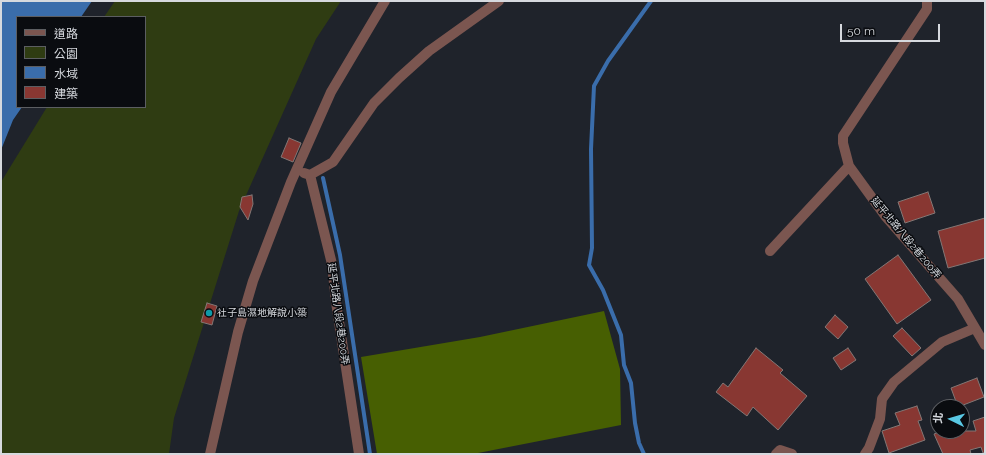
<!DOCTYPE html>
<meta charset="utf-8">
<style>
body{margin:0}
#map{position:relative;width:986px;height:455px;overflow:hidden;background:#1f232b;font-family:Raleway,"Noto Sans TC",sans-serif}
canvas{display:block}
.frame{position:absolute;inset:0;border:2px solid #d6d9de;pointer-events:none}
.legend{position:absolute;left:16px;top:16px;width:130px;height:92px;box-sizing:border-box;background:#0a0c10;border:1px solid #5c5e62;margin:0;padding:5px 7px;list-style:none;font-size:12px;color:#d6d9de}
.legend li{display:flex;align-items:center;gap:8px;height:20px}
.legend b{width:20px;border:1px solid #5c5e62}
.north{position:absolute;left:930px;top:399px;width:40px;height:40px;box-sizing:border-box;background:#0a0c10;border:1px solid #5c5e62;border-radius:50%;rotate:275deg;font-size:11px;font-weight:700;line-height:16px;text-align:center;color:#d6d9de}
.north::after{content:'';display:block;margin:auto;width:14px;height:18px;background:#59c8e4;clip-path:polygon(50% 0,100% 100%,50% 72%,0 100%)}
.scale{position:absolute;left:840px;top:24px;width:100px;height:18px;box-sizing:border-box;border:2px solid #d6d9de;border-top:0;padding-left:5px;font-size:12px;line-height:14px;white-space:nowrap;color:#d6d9de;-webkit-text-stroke:3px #0a0c10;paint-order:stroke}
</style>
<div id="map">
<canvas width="986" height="455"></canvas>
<div class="frame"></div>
<ul class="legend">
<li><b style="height:5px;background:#7b5650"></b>道路</li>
<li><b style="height:11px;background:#2f3c12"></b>公園</li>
<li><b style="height:11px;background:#3a6dab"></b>水域</li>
<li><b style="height:11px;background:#883732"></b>建築</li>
</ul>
<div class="north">北</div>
<div class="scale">50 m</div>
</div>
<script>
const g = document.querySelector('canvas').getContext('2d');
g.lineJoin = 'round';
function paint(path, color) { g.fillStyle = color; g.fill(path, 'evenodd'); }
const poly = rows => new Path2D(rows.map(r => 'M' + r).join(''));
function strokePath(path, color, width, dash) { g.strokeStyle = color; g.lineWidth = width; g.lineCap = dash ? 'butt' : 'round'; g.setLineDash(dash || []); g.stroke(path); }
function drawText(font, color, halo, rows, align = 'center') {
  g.font = font + ' Raleway,"Noto Sans TC",sans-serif'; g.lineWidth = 3; g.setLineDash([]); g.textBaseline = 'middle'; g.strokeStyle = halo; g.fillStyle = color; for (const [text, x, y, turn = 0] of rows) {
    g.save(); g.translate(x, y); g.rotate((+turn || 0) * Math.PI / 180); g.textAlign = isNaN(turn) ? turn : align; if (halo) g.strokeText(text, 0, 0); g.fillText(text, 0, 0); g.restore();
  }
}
paint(poly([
 [115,1,341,1,316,39,239,211,174,418,169,454,1,454,1,182,47,107,145,107,145,17,104,17]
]), '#2f3c12');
paint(poly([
 [604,311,620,369,621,425,473,454,377,454,361,357,480,337]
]), '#475f02');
paint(poly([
 [1,1,92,1,81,17,17,17,17,107,22,107,13,120,1,150]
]), '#3a6dab');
strokePath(poly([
 [323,178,340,255,370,454],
 [644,454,639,443,635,423,631,383,624,365,621,335,603,290,589,265,592,248,591,149,594,86,608,61,651,1]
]), '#3a6dab', 4);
const building = poly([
 [289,138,301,143,293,162,281,157,289,138],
 [928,192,935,213,905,223,898,202,928,192],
 [252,195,253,204,248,220,240,207,242,197,252,195],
 [985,218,985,258,948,268,938,231,985,218],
 [898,255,931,300,897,324,865,279,898,255],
 [207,303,217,306,212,325,201,322,207,303],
 [835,315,848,327,838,339,825,327,835,315],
 [902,328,921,348,912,356,893,336,902,328],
 [756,348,783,370,780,373,807,396,778,430,753,407,747,416,716,392,723,383,728,387,756,348],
 [848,348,856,360,841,370,833,358,848,348],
 [977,378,984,397,958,407,951,388,977,378],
 [917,406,922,420,918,421,925,440,889,453,882,431,900,425,895,413,917,406],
 [985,417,985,452,983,453,981,447,970,450,971,454,943,454,934,434,942,431,976,431,973,421,985,417]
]);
paint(building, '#883732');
strokePath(building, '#837775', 1);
strokePath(poly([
 [927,1,927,9,843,136,843,143,849,166,886,217,958,299,985,345],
 [304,173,310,175,333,162,374,103,399,78,429,51,499,1],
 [310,175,332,264,336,302,359,454],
 [770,251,849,166],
 [210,454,238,332,253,281,291,182,331,92,385,1],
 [776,454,780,450,792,454],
 [865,454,869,448,880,419,882,399,894,382,942,342,975,328]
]), '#7b5650', 10);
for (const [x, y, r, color] of [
 [209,313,4,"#0f9aa8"]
]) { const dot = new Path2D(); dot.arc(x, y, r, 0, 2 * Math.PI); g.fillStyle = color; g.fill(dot); strokePath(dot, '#0a0c10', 1.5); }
drawText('10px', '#d6d9de', '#0a0c10', [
 ["延平北路八段2巷200弄",906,238,50],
 ["延平北路八段2巷200弄",338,314,82]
]);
drawText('10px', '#d6d9de', '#0a0c10', [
 ["社子島濕地解說小築",217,313]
], 'left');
</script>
